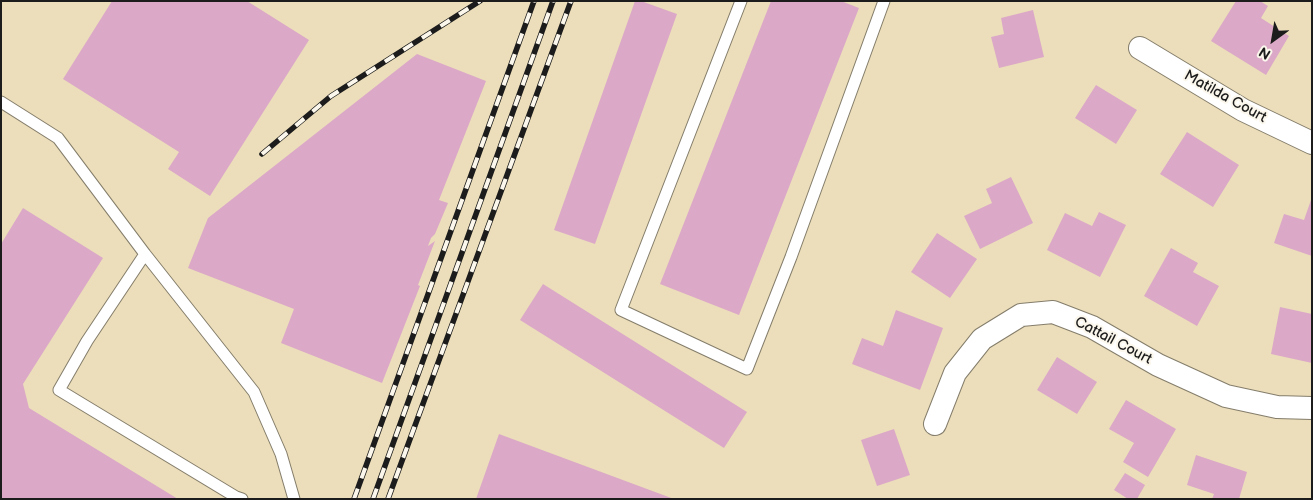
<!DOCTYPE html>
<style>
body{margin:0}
#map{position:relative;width:1313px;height:500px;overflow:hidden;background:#ecdeba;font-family:"Balsamiq Sans",sans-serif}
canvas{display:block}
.frame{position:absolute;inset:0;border:2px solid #1c1c1c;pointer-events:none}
.north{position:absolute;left:1248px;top:15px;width:50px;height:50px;-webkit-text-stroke:4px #fbf7ec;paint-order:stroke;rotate:212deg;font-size:14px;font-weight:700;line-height:20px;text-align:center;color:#1c1c1c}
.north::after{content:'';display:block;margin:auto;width:18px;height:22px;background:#1c1c1c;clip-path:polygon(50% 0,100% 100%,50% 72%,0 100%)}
</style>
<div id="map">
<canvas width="1313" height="500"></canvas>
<div class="frame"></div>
<div class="north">N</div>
</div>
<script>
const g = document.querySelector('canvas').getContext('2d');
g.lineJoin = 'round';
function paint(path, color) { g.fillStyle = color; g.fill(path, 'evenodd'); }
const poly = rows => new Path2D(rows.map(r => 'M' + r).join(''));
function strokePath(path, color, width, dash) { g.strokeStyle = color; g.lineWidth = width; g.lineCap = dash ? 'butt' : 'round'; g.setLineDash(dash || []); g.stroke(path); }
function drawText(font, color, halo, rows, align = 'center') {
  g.font = font + ' "Balsamiq Sans",sans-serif'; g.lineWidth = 4; g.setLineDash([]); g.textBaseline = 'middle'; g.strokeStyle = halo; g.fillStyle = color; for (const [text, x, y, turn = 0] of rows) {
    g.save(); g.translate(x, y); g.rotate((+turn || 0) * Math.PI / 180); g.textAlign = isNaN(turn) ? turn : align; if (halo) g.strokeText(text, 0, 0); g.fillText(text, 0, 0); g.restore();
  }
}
paint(poly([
 [112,1,247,1,309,40,210,196,168,169,179,152,63,79],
 [635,1,641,1,677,14,595,244,554,230],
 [771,1,841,1,859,8,739,315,660,284],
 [1236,1,1260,1,1268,6,1261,18,1289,36,1266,75,1211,41],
 [1033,10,1044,57,999,68,991,37,1004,34,1001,18],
 [417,54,486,81,439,200,448,203,435,234,431,238,428,246,435,241,418,285,420,286,382,383,281,343,294,309,188,268,208,218],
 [1096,85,1137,110,1116,144,1075,118],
 [1187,132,1239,165,1213,207,1160,174],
 [1011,177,1033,223,980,249,964,216,992,203,986,189],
 [1312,197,1312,256,1274,243,1284,214,1304,220],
 [23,208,103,258,23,384,29,408,178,499,1,499,1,244],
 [1099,212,1126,225,1100,277,1047,250,1065,213,1092,226],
 [937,233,977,259,950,298,911,272],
 [1171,248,1198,263,1193,272,1219,286,1197,326,1144,296],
 [543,284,747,412,724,448,520,320],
 [1280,307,1312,314,1312,363,1271,354],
 [896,310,943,328,920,390,852,364,862,338,883,346],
 [1057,357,1097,382,1077,414,1037,390],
 [1126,400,1176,429,1148,477,1123,462,1134,443,1109,429],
 [894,429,910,475,877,486,861,440],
 [499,434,674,499,476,499],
 [1196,455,1247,472,1239,499,1212,499,1214,494,1187,485],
 [1125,473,1145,485,1137,499,1128,499,1114,490]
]), '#dba9c7');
const service = poly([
 [741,1,621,310,747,369,791,257,884,1],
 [1,102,58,138,145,254,254,392,281,454,294,499],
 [145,254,87,341,59,390,236,497,242,499]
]);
const minor = poly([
 [1140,48,1243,110,1312,143],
 [935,424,955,373,982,339,1021,315,1053,312,1092,327,1158,365,1226,396,1277,407,1312,408]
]);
strokePath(service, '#847d6b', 13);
strokePath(minor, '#847d6b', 24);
strokePath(service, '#fff', 11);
strokePath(minor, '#fff', 22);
const rail = poly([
 [262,154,331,96,480,1],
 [354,499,534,1],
 [373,499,553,1],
 [388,499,571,1]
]);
strokePath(rail, '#1c1c1c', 5.5);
strokePath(rail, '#fbf7ec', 4, [11]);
drawText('15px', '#1c1c1c', '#fbf7ec', [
 ["Matilda Court",1225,97,29],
 ["Cattail Court",1113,341,28]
]);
</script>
